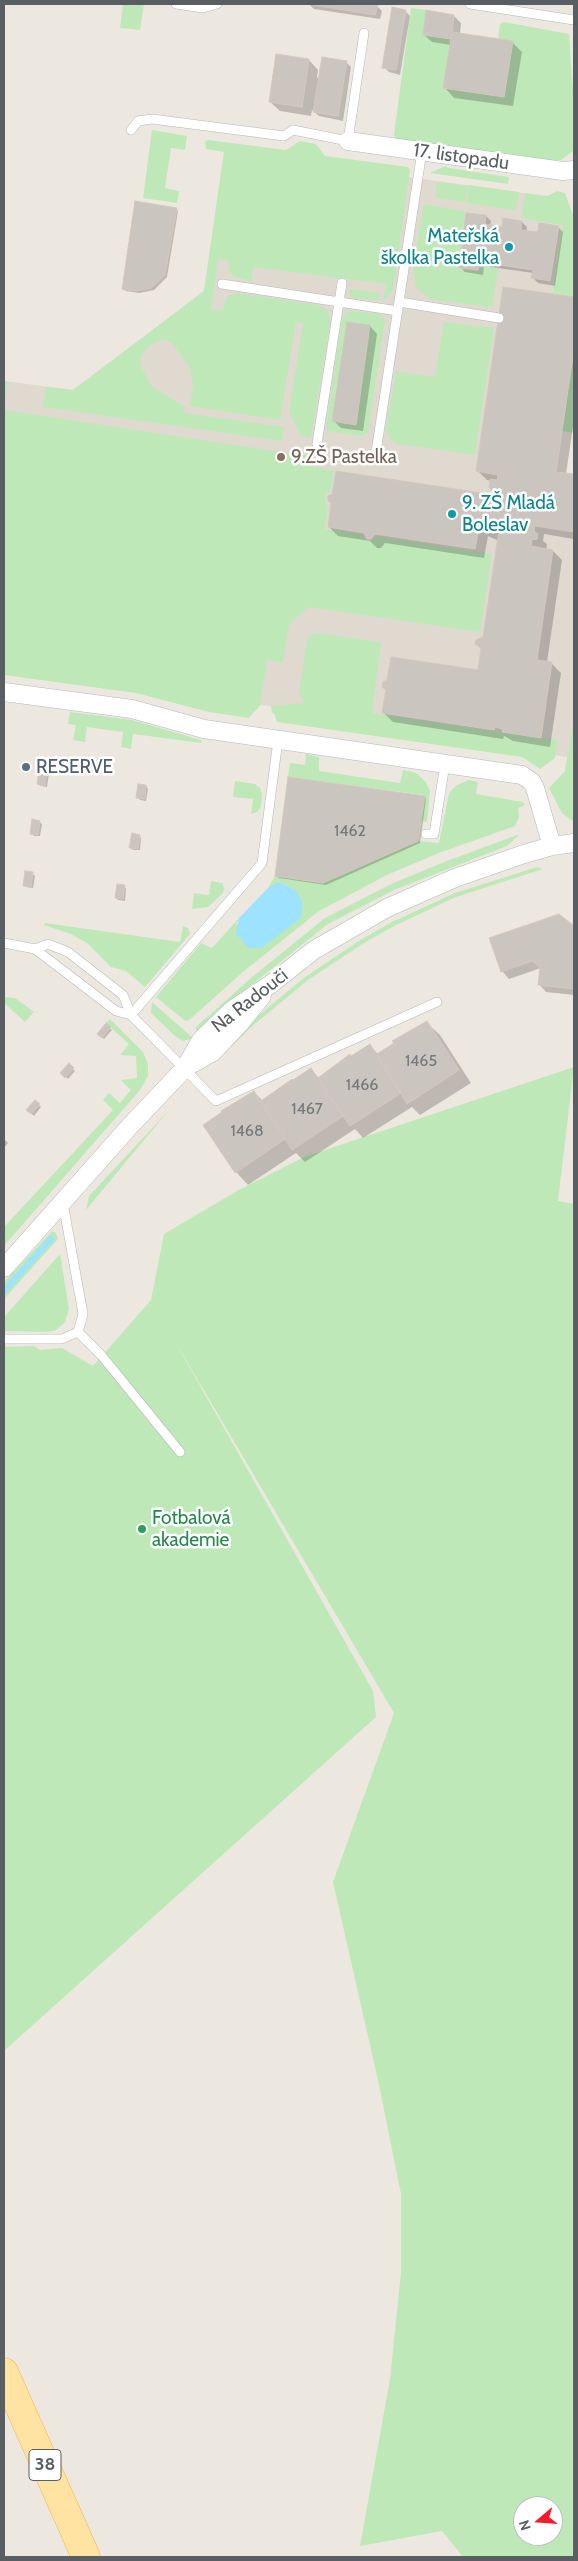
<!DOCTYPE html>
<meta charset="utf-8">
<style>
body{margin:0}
#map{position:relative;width:578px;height:2561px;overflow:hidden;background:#ede8df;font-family:Cabin,sans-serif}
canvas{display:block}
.frame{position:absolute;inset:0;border:5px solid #585e62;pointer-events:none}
.north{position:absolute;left:513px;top:2496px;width:50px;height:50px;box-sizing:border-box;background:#fff;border:1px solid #bcbfc0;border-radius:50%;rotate:252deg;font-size:14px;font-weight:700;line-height:20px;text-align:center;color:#585e62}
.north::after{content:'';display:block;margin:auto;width:18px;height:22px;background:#f81a28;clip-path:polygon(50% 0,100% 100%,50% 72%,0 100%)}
</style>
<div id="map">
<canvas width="578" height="2561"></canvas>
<div class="frame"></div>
<div class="north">N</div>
</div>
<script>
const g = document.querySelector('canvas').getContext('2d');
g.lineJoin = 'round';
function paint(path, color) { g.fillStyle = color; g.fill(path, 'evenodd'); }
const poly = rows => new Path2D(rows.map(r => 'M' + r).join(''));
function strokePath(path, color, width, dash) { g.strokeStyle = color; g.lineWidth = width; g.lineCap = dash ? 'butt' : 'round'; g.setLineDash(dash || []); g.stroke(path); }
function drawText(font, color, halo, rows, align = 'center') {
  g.font = font + ' Cabin,sans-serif'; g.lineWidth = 5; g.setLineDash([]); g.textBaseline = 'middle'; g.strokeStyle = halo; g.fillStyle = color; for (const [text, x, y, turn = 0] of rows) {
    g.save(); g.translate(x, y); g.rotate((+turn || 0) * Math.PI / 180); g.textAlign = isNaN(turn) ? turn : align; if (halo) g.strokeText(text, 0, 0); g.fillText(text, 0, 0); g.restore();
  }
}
paint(poly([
 [224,151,558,198,564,207,552,294,574,297,574,349,556,471,574,474,574,758,272,713,271,706,260,705,257,710,4,672,4,381,73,390,204,291]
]), '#dfd9d0');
paint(poly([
 [123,4,144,4,140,30,120,28],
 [411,8,426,10,423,35,451,39,444,88,504,97,512,41,498,39,500,24,504,22,569,34,574,105,573,151,561,160,537,161,395,139,394,134],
 [152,130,187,136,185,150,171,148,165,188,179,191,177,203,143,198],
 [208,140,286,150,300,141,316,144,325,156,408,167,410,170,393,290,383,301,386,284,253,267,251,281,233,276,229,271,228,260,218,259,211,309,223,310,227,296,236,293,319,305,328,312,330,323,311,438,300,435,289,412,303,323,296,321,280,420,190,406,193,385,190,368,172,343,163,339,150,345,141,355,140,365,152,387,185,407,184,413,284,427,281,441,43,407,46,387,73,390,204,291,224,152,206,149,205,142],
 [445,166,449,168,509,177,508,184,430,173],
 [437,182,468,186,465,202,435,197],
 [469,185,519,192,516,210,466,203],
 [557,191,565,193,574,218,574,297,552,294,562,225,521,218,525,193,547,196],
 [424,204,465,211,458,269,479,272,480,265,498,268,492,307,430,299,416,287,413,268],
 [352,289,379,293,380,300,351,298,349,291],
 [353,311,380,314,385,320,368,433,361,436,329,431,326,427,342,319,346,313],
 [444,322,494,328,475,455,397,444,390,439,386,430,396,371,435,377],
 [574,349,574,433,562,431],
 [4,381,8,382,4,410,315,457,314,467,334,471,330,492,326,494,325,502,328,505,325,529,363,534,365,540,371,541,376,536,492,554,480,632,308,607,289,624,283,662,267,660,260,705,249,718,209,712,136,693,4,675],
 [315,633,381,642,372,713,557,740,555,758,540,769,522,757,277,722,271,706,305,703,299,693,307,639],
 [70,712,132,720,201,740,201,743,133,734,131,749,121,747,123,732,87,727,85,742,73,740,76,725,68,724],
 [574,718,574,822,562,813,549,788,565,771],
 [306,754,319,757,319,771,400,783,403,770,416,773,426,782,430,791,427,822,421,821,424,795,288,777,290,763,305,765],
 [469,780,478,782,476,794,523,802,525,805,518,808,519,817,515,826,439,853,387,875,319,911,244,971,188,1021,184,1020,156,997,201,943,212,948,239,918,236,925,295,890,282,883,268,888,275,876,323,883,418,841,439,843,449,793,457,785],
 [235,781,255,784,260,788,262,794,261,807,257,812,251,814,253,799,233,797],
 [520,834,507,846,394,890,328,924,254,983,199,1033,196,1030,196,1027,251,978,325,918,391,884,444,862],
 [537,867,543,869,456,897,394,926,364,943,308,980,250,1028,224,1054,221,1051,247,1025,305,977,362,939,392,922,455,893],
 [211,881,222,883,224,888,223,893,208,907,192,909,194,893,209,895],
 [45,923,180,942,183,926,188,928,190,934,145,987,126,971,111,967,87,943,71,934,44,925],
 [4,997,15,998,34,1012,25,1022,4,1003],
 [152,1002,193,1038,183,1041,175,1036,151,1013],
 [110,1019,143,1052,148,1064,148,1076,140,1090,4,1246,4,1227,113,1110,103,1100,109,1093,120,1103,131,1090,121,1080,137,1078,136,1056,120,1055,129,1044,106,1023],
 [574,1067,558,1201,574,1204,574,2557,463,2557,442,2531,360,2546,390,2379,401,2272,401,2194,379,2085,333,1882,394,1713,173,1338,373,1691,376,1717,4,2051,4,1347,34,1346,40,1350,62,1348,93,1366,151,1300,164,1234,237,1191,304,1157],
 [523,2506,553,2506,553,2536,523,2536],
 [169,1110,86,1210,89,1196],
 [52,1231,56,1233,58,1239,4,1299,4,1282],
 [60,1254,69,1309,65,1322,56,1330,48,1332,4,1331,4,1317]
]), '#bfe8b9');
paint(poly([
 [276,883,282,883,295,890,302,901,302,915,297,921,261,948,249,948,236,934,239,918,268,888]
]), '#9de2ff');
paint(poly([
 [309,4,360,4,377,6,382,11,380,19,314,9],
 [405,11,410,16,400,75,389,72,384,67],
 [454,16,461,23,460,35,512,42,522,52,513,106,454,98,445,88,451,45,432,42,424,35],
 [309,60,318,70,317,78,346,62,351,67,343,121,319,116,312,110,311,116,280,111,270,102],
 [176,209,178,211,167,277,154,290,139,293,126,291,123,289],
 [468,214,486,216,491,221,490,226,503,228,522,222,527,227,526,232,539,234,558,227,563,232,555,286,538,283,533,278,533,273,484,266,483,275,465,272,460,267],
 [504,288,574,299,574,420,566,474,574,476,574,539,544,534,543,541,547,544,546,550,553,551,562,560,547,662,551,663,561,673,550,747,513,741,504,736,503,739,393,722,384,713,479,672,482,649,477,644,484,638,499,541,488,536,484,558,385,543,381,548,377,548,370,541,338,536,329,527,496,496,490,488,491,481,487,480,478,471],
 [348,323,370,326,377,334,363,431,341,428,334,421],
 [46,772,49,774,47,787,41,786,38,784],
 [146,786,148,789,146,801,140,800,138,798],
 [424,797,426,799,420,843,326,885,279,878,276,876],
 [39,822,42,824,40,836,34,836,31,833],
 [139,836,141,838,140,850,133,850,131,848],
 [32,873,35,876,33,888,26,887,24,885],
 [124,886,126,889,125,901,118,900,116,898],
 [559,916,574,928,574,995,546,992,539,984,541,968,509,979,502,971],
 [427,1023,440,1035,471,1083,420,1115,412,1107,363,1138,355,1129,305,1162,296,1153,248,1185,236,1172,254,1092,263,1101,311,1070,319,1078,369,1045,379,1055],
 [106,1025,112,1030,104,1039,98,1034],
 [69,1065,75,1071,68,1079,62,1073],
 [35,1102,41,1107,34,1116,28,1110],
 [4,1139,8,1143,4,1148]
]), '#0003');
strokePath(poly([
 [4,1291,51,1239]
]), '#9de2ff', 6);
const building = poly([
 [308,4,368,4,378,5,375,15,308,4],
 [392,7,406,10,396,70,382,68,392,7],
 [426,10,454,15,451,39,423,35,426,10],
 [452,32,513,41,504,97,443,88,452,32],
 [276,54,309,59,302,107,269,102,276,54],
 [322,57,347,61,338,116,313,112,322,57],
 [135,201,177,208,165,275,151,288,136,291,122,289,135,201],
 [466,213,486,215,485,224,502,227,503,218,522,221,521,230,538,232,539,223,559,226,550,281,531,278,533,270,479,262,478,270,459,268,466,213],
 [503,287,574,297,574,349,556,472,574,474,574,532,535,526,534,531,538,534,537,539,532,540,531,546,553,550,537,660,552,662,541,738,502,732,503,729,495,727,494,730,382,713,386,690,382,687,383,682,387,680,391,657,478,670,481,648,475,644,476,640,483,637,499,530,494,529,490,533,486,532,484,527,479,527,475,549,375,534,371,539,367,539,364,533,328,527,331,503,328,501,328,496,332,494,336,471,495,495,496,489,489,488,490,479,497,480,498,475,476,471,503,287],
 [347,322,370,325,356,425,332,421,347,322],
 [39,770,47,771,45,786,37,784,39,770],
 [288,777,425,796,418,841,323,883,275,876,288,777],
 [138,784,146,785,145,799,136,798,138,784],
 [32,819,40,821,38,835,30,834,32,819],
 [132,833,140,835,138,849,129,848,132,833],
 [25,871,33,872,31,887,23,886,25,871],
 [117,884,125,885,123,899,115,898,117,884],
 [559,914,574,926,574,989,538,985,540,967,532,961,501,972,489,938,559,914],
 [427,1021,459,1070,407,1104,377,1054,394,1043,392,1041,427,1021],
 [106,1023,111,1027,102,1038,97,1034,106,1023],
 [370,1044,401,1093,350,1126,318,1078,350,1054,351,1056,370,1044],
 [69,1063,74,1068,65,1078,60,1073,69,1063],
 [311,1068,343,1116,292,1150,261,1101,292,1079,293,1080,311,1068],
 [254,1091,285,1139,235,1173,203,1125,222,1112,221,1111,254,1091],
 [35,1100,40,1104,31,1114,26,1110,35,1100]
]);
paint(building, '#cac5be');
strokePath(building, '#d2c9bd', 1);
const lane = poly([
 [176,4,203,8,217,4],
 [470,4,574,20],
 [131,130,138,121,152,119,284,136,293,130,348,141,364,33],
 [222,284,398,311],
 [399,302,499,318],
 [317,444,342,283],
 [376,452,422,151],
 [426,834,434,834,445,764],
 [4,943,35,949,116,1011,131,1015],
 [35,949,48,944,68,952,123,995,131,1015,216,1101,437,1002],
 [131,1015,262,863,278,740],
 [63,1203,83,1314,78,1332],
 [4,1339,62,1339,78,1332,102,1356,180,1452]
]);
const street = poly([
 [348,141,563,171,574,170],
 [4,692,132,709,204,729,522,775,532,782,535,788,552,846],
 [185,1068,213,1052,241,1022,262,996],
 [4,1268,130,1126,185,1068,201,1040,232,1010,271,984,314,950,387,908,455,878,524,854,552,846,574,843]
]);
const primary = poly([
 [4,2372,86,2557]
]);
strokePath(lane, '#b2b7bc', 10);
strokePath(street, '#b2b7bc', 19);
strokePath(primary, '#feb148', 29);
strokePath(lane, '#fff', 9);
strokePath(street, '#fff', 18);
strokePath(primary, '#ffe3a2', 28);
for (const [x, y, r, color] of [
 [509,247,5,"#0f9aa8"],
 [281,457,5,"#8d6e63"],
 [452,514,5,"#0f9aa8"],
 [26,767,5,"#5c6f8a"],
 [142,1529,5,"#2e9e5b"]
]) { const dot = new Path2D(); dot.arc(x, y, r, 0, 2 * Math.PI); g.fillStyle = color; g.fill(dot); strokePath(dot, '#fff', 2); }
drawText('16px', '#747879', null, [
 ["1462",350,831],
 ["1465",421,1061],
 ["1466",362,1085],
 ["1467",307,1109],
 ["1468",247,1131]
]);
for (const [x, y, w] of [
 [45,2465,32]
]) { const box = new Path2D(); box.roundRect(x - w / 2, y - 15.5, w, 31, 4); g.fillStyle = '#fff'; g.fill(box); strokePath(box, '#585e62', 1); }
drawText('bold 18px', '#585e62', null, [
 ["38",45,2465]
]);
drawText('19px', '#585e62', '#fff', [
 ["17. listopadu",461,157,8],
 ["Na Radouči",250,1001,-38]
]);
drawText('19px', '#0d838f', '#fff', [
 ["Mateřská",499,236],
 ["školka Pastelka",499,258],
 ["9. ZŠ Mladá",462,503,"left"],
 ["Boleslav",462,525,"left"]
], 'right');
drawText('19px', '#785e54', '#fff', [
 ["9.ZŠ Pastelka",291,457]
], 'left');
drawText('19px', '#4e5e75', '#fff', [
 ["RESERVE",36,767]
], 'left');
drawText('19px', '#27864d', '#fff', [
 ["Fotbalová",152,1518],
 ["akademie",152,1540]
], 'left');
</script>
